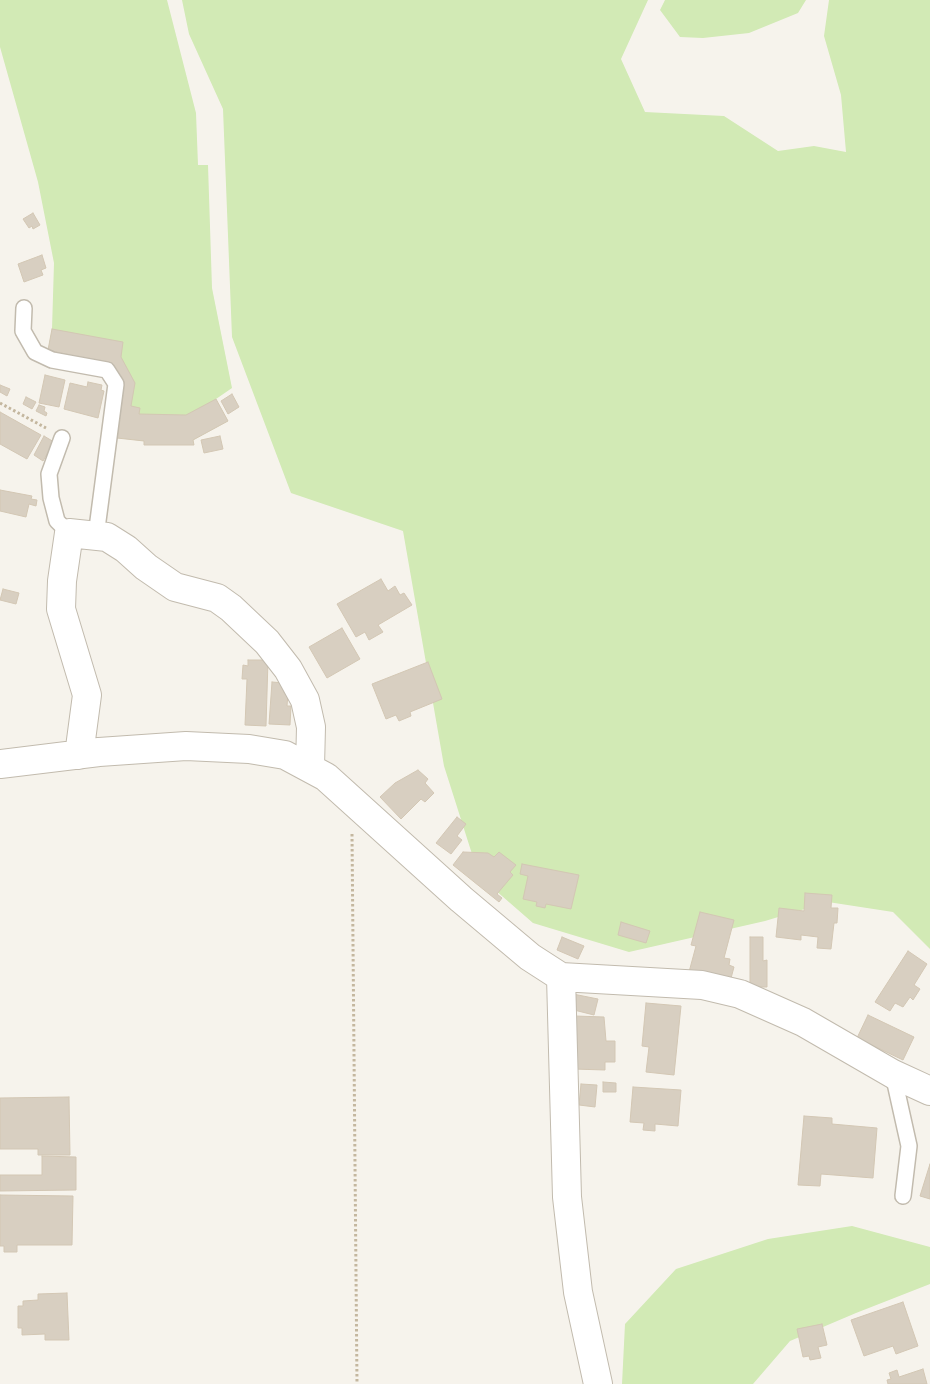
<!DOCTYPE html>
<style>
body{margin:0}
canvas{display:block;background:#f6f3ec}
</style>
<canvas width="930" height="1384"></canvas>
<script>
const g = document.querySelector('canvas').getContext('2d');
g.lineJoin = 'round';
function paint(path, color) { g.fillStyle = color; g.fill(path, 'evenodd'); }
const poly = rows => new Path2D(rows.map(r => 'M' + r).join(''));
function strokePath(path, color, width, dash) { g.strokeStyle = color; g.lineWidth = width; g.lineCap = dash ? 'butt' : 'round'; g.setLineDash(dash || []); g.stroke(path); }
paint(poly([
 [0,0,167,0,196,113,198,165,208,165,212,288,232,388,216,399,228,421,193,440,194,445,144,445,144,441,117,438,124,382,113,365,48,350,52,329,54,263,38,182,0,47],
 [182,0,648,0,621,59,645,112,724,116,778,151,814,146,846,152,841,95,824,36,829,0,930,0,930,949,893,912,828,902,765,921,629,952,533,923,479,876,444,766,403,531,291,493,232,337,223,109,189,34],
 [665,0,806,0,798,13,749,33,703,38,680,37,660,10],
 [852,1226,930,1247,930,1284,856,1313,790,1341,753,1384,622,1384,625,1324,676,1269,768,1239]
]), '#d2eab5');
const building = poly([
 [33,213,40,225,33,229,32,226,29,228,23,219,33,213],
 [42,255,46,268,41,270,43,275,24,282,18,264,42,255],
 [52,329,123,342,121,357,135,383,131,406,140,408,139,414,186,415,216,399,228,421,193,440,194,445,144,445,144,441,117,438,124,382,113,365,48,350,52,329],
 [45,375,65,380,59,407,39,403,45,375],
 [88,382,102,385,101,390,104,391,98,418,64,409,70,383,87,387,88,382],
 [0,385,10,389,7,396,0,392,0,385],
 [232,394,239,407,228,414,221,401,232,394],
 [26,397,36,402,32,409,23,404,26,397],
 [39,405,45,407,44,411,47,413,46,416,36,411,39,405],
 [0,412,41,435,27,459,0,444,0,412],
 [44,436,54,442,43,461,34,455,44,436],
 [220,436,223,449,204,453,201,440,220,436],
 [0,490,32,496,31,499,37,500,36,506,29,504,26,517,0,511,0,490],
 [381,579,388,591,395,586,400,595,404,593,412,605,378,625,383,632,369,640,365,632,356,637,337,604,381,579],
 [3,589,19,593,16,604,0,600,3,589],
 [342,628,360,659,327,678,309,647,342,628],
 [248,660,268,660,266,726,245,725,247,679,242,679,243,665,248,666,248,660],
 [428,662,442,699,410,712,411,716,399,721,396,715,386,719,372,684,428,662],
 [272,682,285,683,284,693,288,693,287,706,291,706,290,725,269,724,272,682],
 [418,770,428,779,425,783,434,793,425,802,421,799,401,819,380,797,395,783,418,770],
 [457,817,466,824,457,836,462,840,451,854,436,843,457,817],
 [463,852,488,853,494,857,499,852,516,865,510,872,513,875,497,894,502,898,499,902,453,865,463,852],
 [522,864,579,875,571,909,546,904,545,908,536,906,537,902,523,899,528,876,520,874,522,864],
 [805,893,832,895,831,908,838,908,837,923,834,923,831,949,817,948,818,937,801,935,801,940,776,937,779,908,804,911,805,893],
 [700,912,734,920,724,958,730,959,729,965,734,967,730,982,689,972,696,946,691,945,700,912],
 [621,922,650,931,646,943,618,935,621,922],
 [562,937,584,946,578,959,557,950,562,937],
 [750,937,763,937,763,961,767,960,767,987,750,987,750,937],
 [908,951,927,964,914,985,920,989,913,1000,910,997,903,1007,895,1003,890,1011,875,1002,908,951],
 [573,994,598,999,594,1015,570,1009,573,994],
 [646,1003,681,1006,674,1075,646,1072,649,1047,642,1046,646,1003],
 [868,1015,914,1037,903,1060,857,1038,868,1015],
 [575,1016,604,1017,606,1041,615,1041,615,1062,605,1062,605,1070,573,1069,575,1016],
 [603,1082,616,1083,616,1092,603,1092,603,1082],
 [581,1084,597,1085,595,1107,579,1105,581,1084],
 [633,1087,681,1090,678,1126,655,1124,655,1131,643,1130,644,1123,630,1122,633,1087],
 [69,1097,70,1155,38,1155,38,1149,0,1149,0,1098,69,1097],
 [804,1116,832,1118,832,1124,877,1128,873,1178,821,1174,820,1186,798,1185,804,1116],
 [42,1156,76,1157,76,1190,0,1191,0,1175,42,1175,42,1156],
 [930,1164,930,1199,920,1196,930,1164],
 [0,1195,73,1196,72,1245,17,1245,17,1252,4,1252,4,1246,0,1246,0,1195],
 [67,1293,69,1340,45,1340,45,1334,22,1335,22,1328,18,1328,18,1306,23,1306,23,1301,38,1300,38,1294,67,1293],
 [903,1302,918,1346,896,1354,893,1346,864,1356,851,1320,903,1302],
 [822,1324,827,1345,818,1347,821,1358,810,1360,809,1356,803,1357,797,1329,822,1324],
 [923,1369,927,1384,888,1384,887,1380,891,1379,889,1373,897,1370,899,1377,923,1369]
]);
paint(building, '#d8cfc1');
strokePath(building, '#d3c7b4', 1);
const service = poly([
 [24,308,23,331,35,352,52,360,107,370,116,384,96,536],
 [62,438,49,474,51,498,57,521,69,533],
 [893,1074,909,1146,903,1196]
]);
const minor = poly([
 [79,755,87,695,61,609,62,581,69,533,107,537,126,549,146,567,175,587,217,598,231,608,267,642,288,669,305,700,311,727,310,767],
 [0,764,99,752,186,746,249,749,285,755,326,777,461,899,530,957,561,977,702,985,740,994,803,1022,893,1074,930,1091],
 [561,977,567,1197,578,1292,598,1384]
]);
strokePath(service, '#c2bbae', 18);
strokePath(minor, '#c2bbae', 30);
strokePath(poly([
 [0,403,46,428],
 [352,834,357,1384]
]), '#c4b79f', 3, [2.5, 2.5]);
strokePath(service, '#fff', 15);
strokePath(minor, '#fff', 28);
</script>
